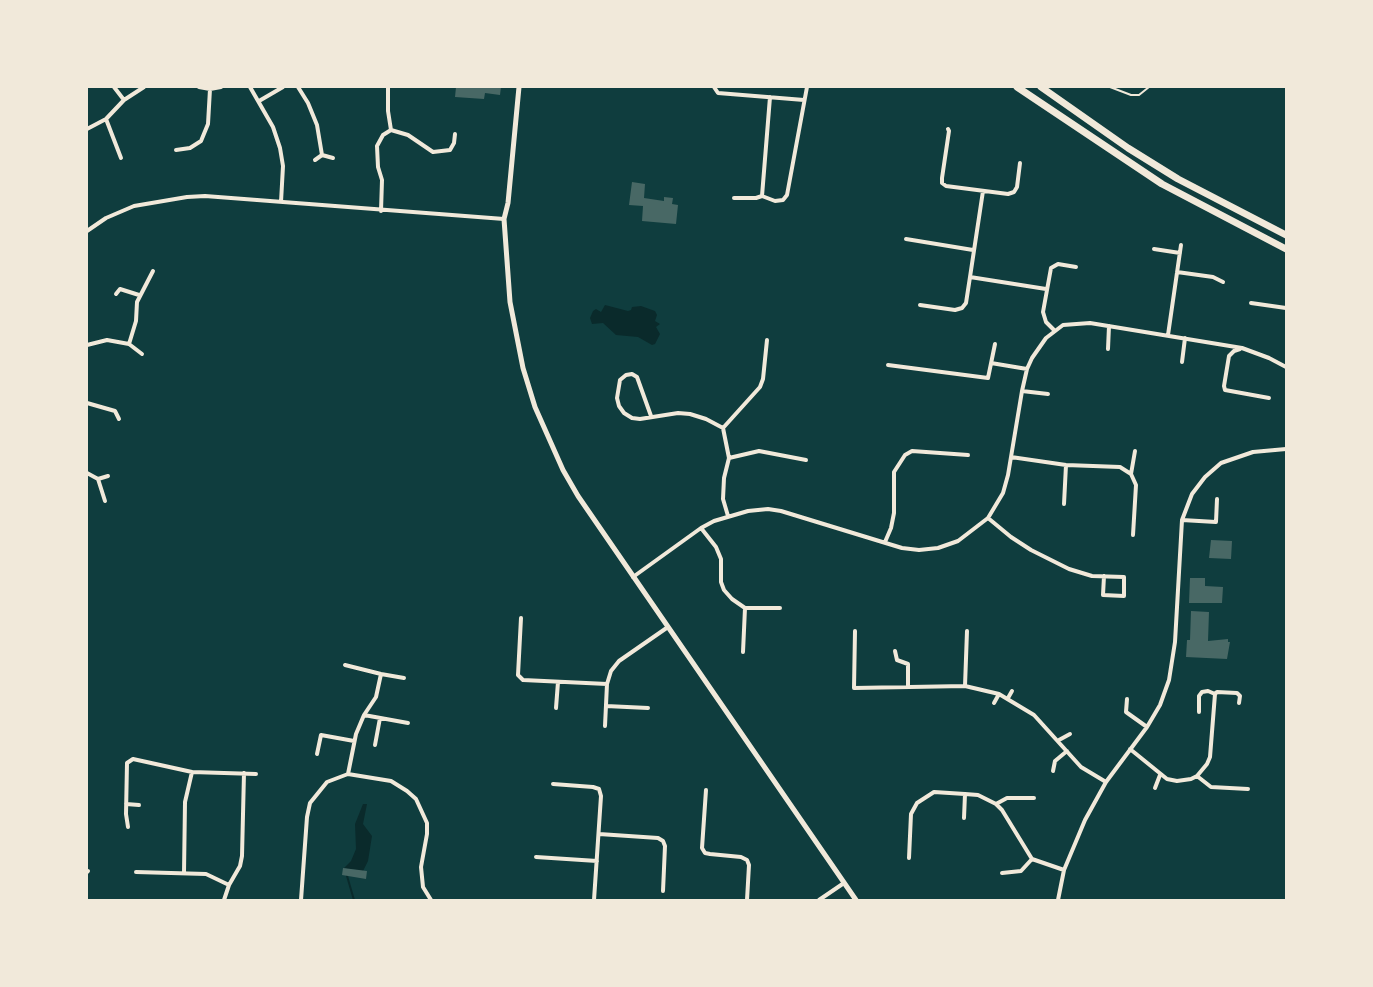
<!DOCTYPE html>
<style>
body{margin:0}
#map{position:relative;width:1373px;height:987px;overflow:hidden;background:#0f3d3e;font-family:"Archivo Narrow",sans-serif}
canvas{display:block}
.frame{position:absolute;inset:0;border:88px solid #f1e9da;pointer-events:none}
</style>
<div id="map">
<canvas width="1373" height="987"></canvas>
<div class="frame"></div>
</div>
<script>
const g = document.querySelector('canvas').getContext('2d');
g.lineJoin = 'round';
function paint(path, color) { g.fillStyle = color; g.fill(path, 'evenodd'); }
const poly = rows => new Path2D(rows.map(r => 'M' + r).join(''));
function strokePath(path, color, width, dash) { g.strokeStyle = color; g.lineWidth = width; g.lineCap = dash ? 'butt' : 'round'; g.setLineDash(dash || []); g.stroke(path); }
paint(poly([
 [605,305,628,311,631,310,632,307,641,306,655,311,657,315,655,321,660,324,656,327,660,334,655,344,652,345,638,337,616,335,603,323,592,324,590,318,593,311,596,309,601,312],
 [363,804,367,804,363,824,372,836,368,861,363,871,344,868,351,861,356,849,355,824]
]), '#0a2a2b');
strokePath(poly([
 [348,868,347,876,354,900]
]), '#0a2a2b', 2);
paint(poly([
 [456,87,501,87,500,95,485,93,484,99,455,97],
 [632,182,645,184,644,198,664,201,664,197,673,198,672,204,678,205,676,224,642,221,643,206,629,205],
 [1211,540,1232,541,1231,559,1209,558],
 [1190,578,1205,578,1205,586,1223,587,1222,603,1189,603],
 [1191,611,1209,612,1208,641,1228,639,1228,642,1230,642,1227,659,1186,657,1187,640,1190,640],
 [343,868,367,871,366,879,342,875]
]), '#486865');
strokePath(poly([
 [1110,87,1131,95,1139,95,1149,87]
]), '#f1e9da', 2);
strokePath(poly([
 [114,87,124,100],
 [199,87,210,89,221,87],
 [250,87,273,127,280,148,283,166,281,202],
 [298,87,308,103,317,125,322,155,333,158],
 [388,87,388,111,391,130],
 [714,87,718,93,804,100],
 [770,97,762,196,775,201,783,200,787,195,807,87],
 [259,101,283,87],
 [106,119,121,158],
 [87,129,106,119,124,100,144,87],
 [948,129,949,131,942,178,942,183,946,186,1008,194,1014,192,1017,187,1020,163],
 [176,150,190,148,201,141,208,124,210,89],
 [315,160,322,155],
 [734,198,756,198,762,196],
 [381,211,382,180,378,167,377,146,383,135,391,130,408,135,433,152,450,150,454,143,455,134],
 [87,231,106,218,134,206,187,197,205,196,504,219],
 [906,239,973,250],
 [1154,249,1180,253],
 [1177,272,1213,277,1223,282],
 [970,277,983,191],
 [116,294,120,289,139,295],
 [1251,303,1286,308],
 [920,305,955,310,962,308,966,303,970,277,1046,289],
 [1054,330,1046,322,1043,312,1051,268,1058,264,1076,267],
 [1168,335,1181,245],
 [129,344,136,321,137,302,153,271],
 [87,345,107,340,129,344,142,354],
 [1108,349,1109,326],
 [1240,349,1234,351,1229,356,1224,386,1225,390,1269,398],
 [1182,362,1185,338],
 [991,363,1027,369],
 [888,365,988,378,995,344],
 [1022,391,1048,394],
 [87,403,115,411,119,419],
 [651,416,637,377,632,374,626,375,620,380,617,398,619,406,624,413,632,418,640,419,678,413,690,414,706,419,723,428],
 [1011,457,1066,465,1120,467,1131,474,1135,451],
 [729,458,723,428,760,387,763,379,767,340],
 [87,473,98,479,105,501],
 [1131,474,1136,485,1133,535],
 [98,479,108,476],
 [1064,504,1066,465],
 [728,516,723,499,724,478,729,458,759,451,806,460],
 [988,518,1011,537,1031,550,1069,569,1092,576,1124,577,1124,596,1103,595,1104,576],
 [1182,520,1216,522,1217,499],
 [701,528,716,547,721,559,721,582,724,590,732,599,745,608,780,608],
 [885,542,891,528,894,513,894,472,905,455,912,451,968,455],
 [633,577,701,528,714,521,748,511,768,509,781,511,902,548,919,550,938,548,958,541,988,518,1003,493,1008,475,1022,391,1027,369,1032,358,1046,338,1063,325,1090,323,1242,348,1269,358,1286,367],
 [521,618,518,675,523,680,607,684],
 [855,631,854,688,965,686,999,694,1034,715,1081,767,1106,782],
 [895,651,897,660,908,664,908,687],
 [743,652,745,608],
 [345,665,381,674,404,678],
 [965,686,967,631],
 [1008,698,1012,691],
 [1127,699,1126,712,1147,727],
 [994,703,999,694],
 [606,706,648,708],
 [556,708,558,682],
 [1199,712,1199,696,1202,692,1208,691,1215,694],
 [364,715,408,723],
 [605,726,607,684,611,671,619,661,668,627],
 [1059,740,1070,734],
 [375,745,380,718],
 [1130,749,1167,779,1177,781,1191,779,1197,776,1207,764,1210,757,1215,694,1217,692,1237,693,1240,696,1239,703],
 [317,754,321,735,354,741],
 [1053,771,1055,761,1067,751],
 [192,772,256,774],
 [348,774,356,734,364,715,376,697,381,674],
 [1197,776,1211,787,1248,789],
 [553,784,593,787,599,789,601,796,594,900],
 [1155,788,1160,775],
 [706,790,702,848,705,853,710,854,741,857,747,860,749,865,747,900],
 [126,804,139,805],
 [996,804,1007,798,1034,798],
 [964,818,965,794],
 [128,827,126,814,127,763,133,759,192,772,185,802,184,873],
 [599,834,658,838,663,841,665,846,663,891],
 [536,857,597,861],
 [909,858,911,814,917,803,934,792,965,794,978,795,996,804,1002,810,1032,859,1064,870],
 [87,872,88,871],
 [136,872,206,874,229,885],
 [1002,873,1021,871,1032,859],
 [224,900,229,885,240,866,242,856,244,773],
 [301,900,307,817,310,803,327,782,348,774,391,781,407,791,416,799,427,823,427,834,421,867,423,887,431,900],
 [819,900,844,883],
 [1058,900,1064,870,1085,820,1106,782,1147,727,1160,705,1169,680,1175,642,1182,520,1192,494,1205,477,1221,463,1253,452,1286,449]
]), '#f1e9da', 4);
strokePath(poly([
 [519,87,508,203,504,219,510,302,523,368,535,407,563,470,578,496,856,900]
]), '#f1e9da', 5);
strokePath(poly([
 [1017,87,1162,184,1286,249],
 [1041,87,1128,148,1178,179,1286,235]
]), '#f1e9da', 7);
</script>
